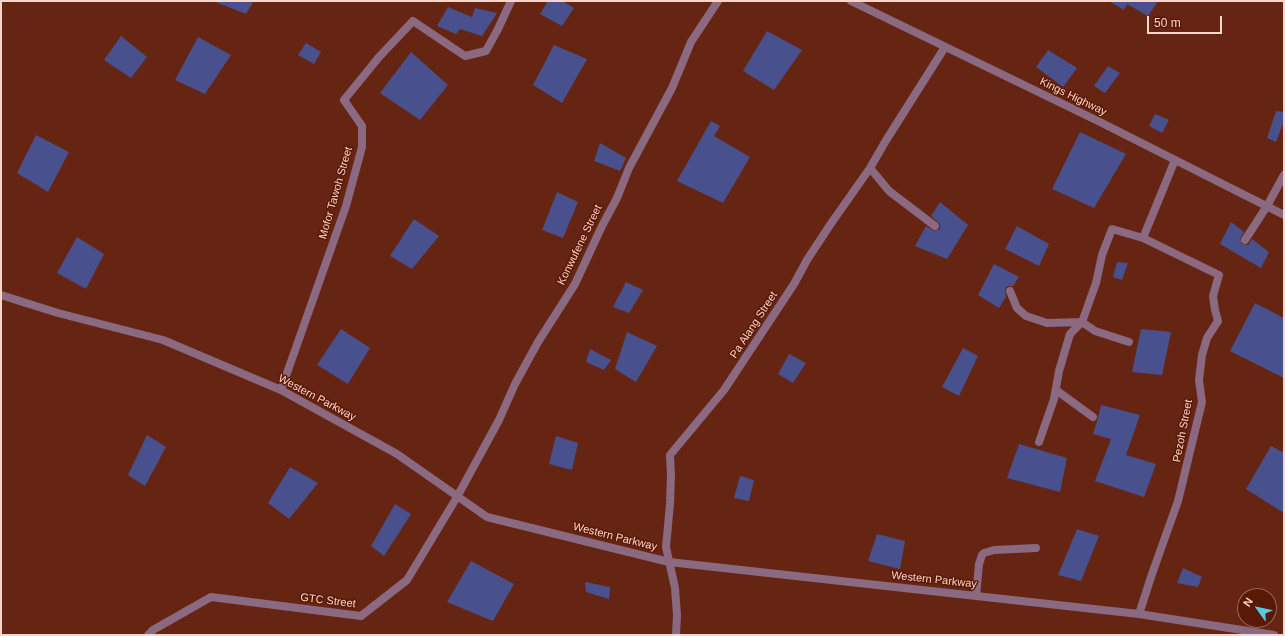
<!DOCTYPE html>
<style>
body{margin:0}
#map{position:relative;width:1285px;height:636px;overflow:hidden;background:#662513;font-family:Arial,sans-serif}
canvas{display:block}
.frame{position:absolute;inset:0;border:2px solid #fdd4c8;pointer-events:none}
.north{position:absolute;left:1237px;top:588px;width:40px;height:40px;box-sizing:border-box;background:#5a1907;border:1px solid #9b6454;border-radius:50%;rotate:303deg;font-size:11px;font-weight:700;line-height:16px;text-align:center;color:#fdd4c8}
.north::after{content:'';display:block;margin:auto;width:14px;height:18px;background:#58c9e3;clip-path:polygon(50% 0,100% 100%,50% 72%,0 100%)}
.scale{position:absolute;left:1147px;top:16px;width:75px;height:18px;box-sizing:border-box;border:2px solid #fdd4c8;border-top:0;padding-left:5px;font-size:12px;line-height:14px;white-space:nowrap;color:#fdd4c8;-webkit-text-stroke:3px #5a1907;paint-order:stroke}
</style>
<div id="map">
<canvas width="1285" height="636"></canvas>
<div class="frame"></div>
<div class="north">N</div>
<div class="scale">50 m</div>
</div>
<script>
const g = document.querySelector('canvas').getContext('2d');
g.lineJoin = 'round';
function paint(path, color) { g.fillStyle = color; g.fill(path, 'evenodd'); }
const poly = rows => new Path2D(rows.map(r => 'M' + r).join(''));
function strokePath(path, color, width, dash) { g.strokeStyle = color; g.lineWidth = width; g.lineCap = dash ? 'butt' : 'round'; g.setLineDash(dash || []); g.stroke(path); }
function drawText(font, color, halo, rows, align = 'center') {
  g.font = font + ' Arial,sans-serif'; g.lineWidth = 3; g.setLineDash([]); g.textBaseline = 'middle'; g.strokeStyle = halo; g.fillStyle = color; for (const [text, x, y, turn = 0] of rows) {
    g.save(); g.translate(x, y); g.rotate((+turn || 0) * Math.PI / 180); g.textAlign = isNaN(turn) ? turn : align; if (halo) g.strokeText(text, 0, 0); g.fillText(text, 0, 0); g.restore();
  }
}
paint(poly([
 [213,1,254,1,246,14],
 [548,1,563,1,574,8,562,26,540,14],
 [1109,1,1158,1,1148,16,1127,4,1124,10],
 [448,7,472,17,475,8,497,13,482,36,460,29,456,34,437,26],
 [767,31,802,50,774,90,743,71],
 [121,36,147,57,131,78,104,60],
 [198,37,231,55,205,94,175,80],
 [306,43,321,52,314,64,298,55],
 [554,45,587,59,562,103,533,85],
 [1048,50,1077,68,1063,87,1036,67],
 [411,52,448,85,420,120,380,93],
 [1108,66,1120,73,1105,93,1094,86],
 [1276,111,1284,112,1284,121,1276,142,1267,138],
 [1155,114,1169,120,1162,133,1149,126],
 [711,121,720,126,714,136,750,157,723,203,677,181],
 [1080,132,1126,154,1094,208,1052,189],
 [36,135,69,152,48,192,17,173],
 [600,143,626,158,620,171,594,161],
 [557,192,578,202,563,238,542,230],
 [940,202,968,225,947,259,915,246,926,226,934,231,940,229,940,224,931,216],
 [414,219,439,236,412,269,390,256],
 [1231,222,1244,232,1240,239,1242,244,1248,245,1252,239,1269,252,1261,268,1220,244],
 [1017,226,1049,244,1039,266,1005,249],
 [77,237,104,254,86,289,57,273],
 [1117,262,1128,263,1122,280,1113,277],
 [994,264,1019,277,1013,286,1008,286,1005,288,1005,291,1006,297,999,308,978,295],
 [626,282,643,290,629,313,613,307],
 [1255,303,1284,318,1284,378,1230,351],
 [341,329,370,348,348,384,317,365],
 [1141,329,1171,332,1162,375,1132,372],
 [627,332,657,346,636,382,615,369],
 [963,348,978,356,959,396,942,387],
 [590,349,611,360,604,370,586,362],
 [789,354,806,363,793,383,778,374],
 [1101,405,1140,415,1126,455,1156,464,1144,497,1095,481,1111,439,1093,434,1098,418],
 [147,435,166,447,145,486,128,475],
 [556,436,578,443,572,470,549,464],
 [1019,444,1067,458,1060,492,1007,478],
 [1271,446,1284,453,1284,513,1246,489],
 [290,467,318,483,289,519,268,503],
 [740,476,754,480,749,501,734,498],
 [395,504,411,514,384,556,371,546],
 [1077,529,1099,536,1081,581,1058,575],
 [877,534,905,541,900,569,868,561],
 [471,561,514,584,493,621,447,602],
 [1183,568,1202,577,1198,587,1177,583],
 [585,582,610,587,609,599,586,592]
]), '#48508d');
strokePath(poly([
 [870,168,889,191,935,226],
 [1245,240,1267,206,1284,175],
 [1010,291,1017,308,1026,316,1047,323,1082,322,1095,331,1129,342],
 [1,295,58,313,163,340,281,390,397,454,487,517,669,562,1139,614,1274,635],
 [281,390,346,206,362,147,362,126,344,100,379,57,413,21,465,56,486,51,498,29,511,1],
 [1056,390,1093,417],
 [1039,442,1054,399,1059,371,1070,334,1082,322,1096,283,1102,255,1112,229,1143,238],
 [976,596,979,564,982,555,984,553,994,550,1036,548],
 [1139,614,1152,574,1178,501,1202,402,1199,380,1202,355,1207,338,1218,321,1215,310,1213,296,1219,275,1143,238,1175,160],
 [148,635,153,630,211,597,361,616,407,580,457,497,499,420,515,384,538,342,575,284,602,226,617,198,629,168,672,88,691,42,718,1],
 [676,635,677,615,675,588,666,547,670,504,671,475,670,455,724,390,794,284,807,260,830,225,870,168,885,142,945,47]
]), '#8a6981', 8);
strokePath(poly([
 [851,1,1100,122,1284,215]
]), '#8a6981', 8);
drawText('11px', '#fdd4c8', '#5a1907', [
 ["Kings Highway",1073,97,26],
 ["Mofor Tawoh Street",336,193,-74],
 ["Konwufene Street",580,245,-64],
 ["Pa Alang Street",754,325,-57],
 ["Western Parkway",317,398,28],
 ["Pezoh Street",1183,431,-79],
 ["Western Parkway",615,537,14],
 ["Western Parkway",934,580,6],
 ["GTC Street",328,601,7]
]);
</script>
